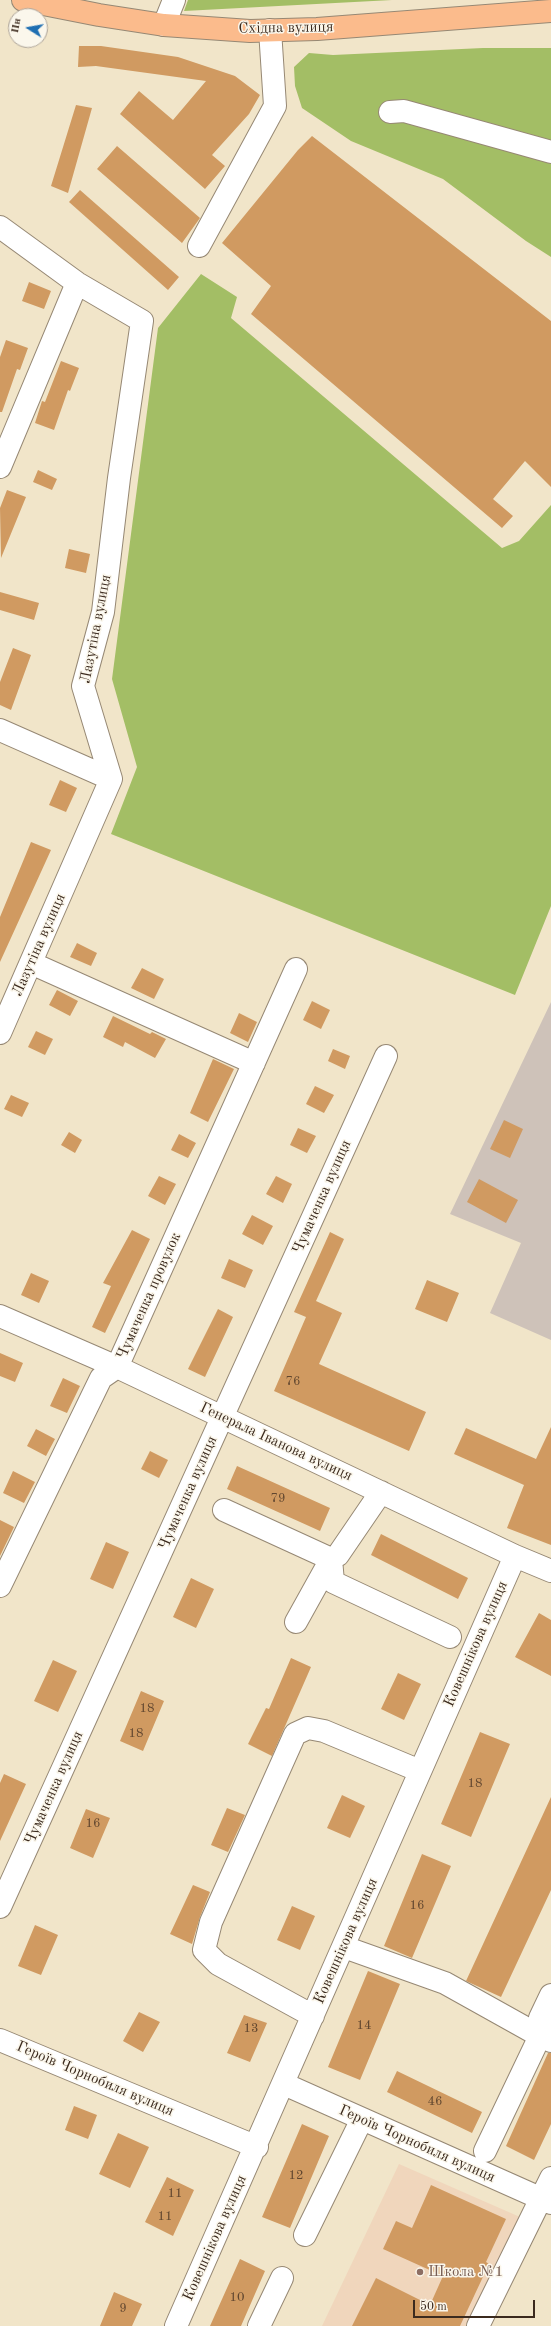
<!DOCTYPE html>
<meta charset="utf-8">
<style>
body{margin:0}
#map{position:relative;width:551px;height:2326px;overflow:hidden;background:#f1e5c9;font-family:"Old Standard TT",serif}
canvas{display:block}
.north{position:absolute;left:8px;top:8px;width:40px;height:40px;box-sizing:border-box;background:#fbf7ec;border:1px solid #aea59a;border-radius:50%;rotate:281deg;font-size:11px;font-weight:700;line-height:16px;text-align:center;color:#3b2a1e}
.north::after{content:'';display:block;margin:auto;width:14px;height:18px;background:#1f6fb2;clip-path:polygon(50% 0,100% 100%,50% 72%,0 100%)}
.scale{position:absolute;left:413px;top:2300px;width:122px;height:18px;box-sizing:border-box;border:2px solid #3b2a1e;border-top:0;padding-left:5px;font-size:12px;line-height:14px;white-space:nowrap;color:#3b2a1e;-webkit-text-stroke:3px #fbf7ec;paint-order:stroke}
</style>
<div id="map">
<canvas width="551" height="2326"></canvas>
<div class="north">Пн</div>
<div class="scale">50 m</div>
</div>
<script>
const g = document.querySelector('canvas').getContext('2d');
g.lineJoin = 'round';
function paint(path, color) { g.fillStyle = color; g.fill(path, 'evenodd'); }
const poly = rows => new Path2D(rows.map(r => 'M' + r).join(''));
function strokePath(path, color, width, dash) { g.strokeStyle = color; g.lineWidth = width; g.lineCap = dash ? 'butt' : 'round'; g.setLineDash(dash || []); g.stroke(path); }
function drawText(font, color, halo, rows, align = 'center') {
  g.font = font + ' "Old Standard TT",serif'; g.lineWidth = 3; g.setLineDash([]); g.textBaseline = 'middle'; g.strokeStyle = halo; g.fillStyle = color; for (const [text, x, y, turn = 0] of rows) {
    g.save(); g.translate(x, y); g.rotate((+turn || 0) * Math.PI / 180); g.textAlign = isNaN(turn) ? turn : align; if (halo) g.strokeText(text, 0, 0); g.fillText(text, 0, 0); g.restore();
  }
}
paint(poly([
 [399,2164,520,2217,466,2326,322,2326]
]), '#f0d6bc');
paint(poly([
 [551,1002,551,1340,490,1313,521,1243,450,1214]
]), '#cec2b9');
paint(poly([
 [188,0,392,0,184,11],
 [483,48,551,48,551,257,526,241,443,179,351,141,302,108,295,86,294,67,309,53,333,55],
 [201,274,237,297,231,318,502,548,519,541,551,505,551,906,515,995,111,834,137,767,112,679,158,328]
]), '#a3be65');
paint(poly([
 [79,46,101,46,178,57,235,76,260,95,249,114,212,155,225,166,205,189,120,114,139,91,173,120,206,81,96,66,78,67],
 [76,105,92,108,68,193,51,186],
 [312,136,551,321,551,487,525,461,493,499,513,516,502,528,251,314,271,286,222,243,298,150],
 [117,146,200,218,182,243,97,169],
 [80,190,179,277,168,290,69,202],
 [29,282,51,291,44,309,22,301],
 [6,340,28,348,20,370,17,369,2,412,0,412,0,357],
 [61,361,79,368,70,391,68,390,54,430,35,423,42,401,45,402],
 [38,470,57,479,52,490,33,482],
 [7,490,26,497,1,558,0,508],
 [69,549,90,554,86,573,65,568],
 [0,592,39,603,34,620,0,610],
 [13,648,31,655,11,710,0,705,0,682],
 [60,780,77,788,66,812,49,805],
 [31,842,51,850,0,962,0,917],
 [77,943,97,953,91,966,70,957],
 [142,968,164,979,154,999,131,988],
 [57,990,78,1001,70,1016,49,1005],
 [312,1001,330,1010,321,1029,303,1020],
 [239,1013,257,1022,248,1042,230,1033],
 [113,1016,150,1034,152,1032,166,1039,155,1058,125,1042,123,1047,103,1037],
 [36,1031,53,1039,45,1055,28,1047],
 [333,1049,350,1056,345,1069,328,1061],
 [213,1059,234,1069,208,1122,190,1113],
 [315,1086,334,1095,324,1113,306,1104],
 [11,1095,29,1103,22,1117,4,1109],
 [504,1120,523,1129,510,1158,490,1149],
 [298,1128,316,1136,307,1153,290,1145],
 [69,1132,82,1140,75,1153,61,1145],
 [179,1134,196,1143,188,1158,171,1150],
 [159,1176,176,1184,165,1205,148,1196],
 [276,1176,292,1184,283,1203,266,1194],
 [479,1179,518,1200,506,1223,467,1202],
 [252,1215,273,1226,263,1245,242,1234],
 [132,1230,150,1239,105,1333,92,1327,111,1286,103,1283],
 [330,1232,344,1239,316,1301,342,1313,319,1364,426,1412,409,1451,274,1391,306,1317,294,1312],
 [229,1259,253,1270,245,1288,221,1278],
 [31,1273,49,1281,39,1303,21,1295],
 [427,1280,459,1293,447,1322,415,1309],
 [218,1309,233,1317,205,1377,188,1369],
 [0,1353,23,1363,15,1382,0,1376],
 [63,1378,80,1386,67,1413,50,1406],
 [551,1427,551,1545,507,1528,524,1485,454,1454,466,1428,536,1459],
 [36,1429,55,1439,46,1456,27,1446],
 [150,1451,168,1460,159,1478,141,1469],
 [237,1466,330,1508,320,1531,227,1489],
 [13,1471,35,1482,24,1503,3,1493],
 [0,1520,14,1527,0,1556],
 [381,1534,468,1578,458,1599,371,1555],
 [106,1542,129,1552,113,1589,90,1579],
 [191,1578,214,1589,196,1628,173,1617],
 [539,1613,551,1620,551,1676,515,1657],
 [291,1658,311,1667,272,1756,248,1744,266,1708,269,1709],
 [53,1660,77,1671,58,1712,34,1701],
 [398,1673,421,1684,404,1720,381,1709],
 [141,1691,164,1701,143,1751,120,1741],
 [480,1732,510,1744,471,1837,441,1824],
 [4,1774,26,1784,0,1841,0,1783],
 [342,1795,365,1806,350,1838,327,1828],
 [551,1797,551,1890,501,1997,466,1981],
 [227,1808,245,1815,228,1852,211,1845],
 [86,1809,110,1818,93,1858,70,1848],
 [422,1854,451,1866,412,1958,384,1946],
 [193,1885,210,1892,200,1917,192,1944,170,1934],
 [292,1906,315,1916,300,1950,277,1940],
 [35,1925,58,1935,41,1975,18,1966],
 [368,1971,400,1984,360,2080,328,2067],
 [139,2012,160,2022,143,2052,123,2041],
 [244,2015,267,2023,250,2062,227,2053],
 [548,2053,551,2053,551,2124,534,2160,506,2146],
 [397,2071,482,2112,472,2133,387,2092],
 [74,2106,97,2115,88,2139,65,2130],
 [302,2124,329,2136,290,2228,262,2217],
 [118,2133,149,2147,130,2188,99,2174],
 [167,2177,194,2190,173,2236,145,2222],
 [431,2185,506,2219,486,2262,489,2264,460,2326,352,2326,376,2278,430,2305,443,2276,383,2249,396,2221,412,2228],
 [240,2259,265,2271,241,2326,210,2326],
 [114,2292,142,2304,132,2326,100,2326]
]), '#d09a61');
const minor = poly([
 [164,25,174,0],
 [390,112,404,111,551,152],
 [0,227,77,283,142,321,119,478,103,612,83,686,111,779,0,1033],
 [199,246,275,106,270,30],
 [0,467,77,283],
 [0,730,111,779],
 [31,963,254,1063],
 [0,1316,117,1367,515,1556,551,1571],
 [224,1510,331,1559,338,1555,381,1492],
 [331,1559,333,1582,450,1637],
 [0,1586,101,1378,117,1367,296,969],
 [296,1622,331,1559],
 [0,1907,386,1056],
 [344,1947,445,1983,540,2036,540,2018,551,1995],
 [313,2016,218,1964,204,1950,211,1922,295,1734,308,1728,324,1731,420,1771],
 [0,2040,257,2147],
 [284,2084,551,2203],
 [485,2151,540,2036,551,2041],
 [305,2235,362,2119],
 [176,2326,515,1556],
 [259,2326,282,2278],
 [478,2326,551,2178]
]);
const major = poly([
 [23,0,99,15,164,25,250,31,317,29,551,11]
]);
strokePath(minor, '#968874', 24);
strokePath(major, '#968874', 24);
strokePath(minor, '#fff', 22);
strokePath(major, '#fbbb8c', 22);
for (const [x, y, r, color] of [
 [420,2272,4,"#8d6e63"]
]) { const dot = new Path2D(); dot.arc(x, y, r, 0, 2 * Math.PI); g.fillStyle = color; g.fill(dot); strokePath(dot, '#fbf7ec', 1.5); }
drawText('13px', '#60462f', null, [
 ["76",293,1382],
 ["79",278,1499],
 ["18",147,1709],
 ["18",136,1734],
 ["18",475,1784],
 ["16",93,1824],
 ["16",417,1906],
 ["14",364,2026],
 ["13",251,2029],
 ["46",435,2102],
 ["12",296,2176],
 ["11",175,2194],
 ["11",165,2217],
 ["10",237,2298],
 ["9",123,2309]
]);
drawText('15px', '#3b2a1e', '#fbf7ec', [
 ["Східна вулиця",286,28,-1],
 ["Лазутіна вулиця",96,629,-79],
 ["Лазутіна вулиця",39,945,-66],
 ["Чумаченка вулиця",322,1197,-66],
 ["Чумаченка провулок",149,1296,-66],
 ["Генерала Іванова вулиця",276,1442,25],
 ["Чумаченка вулиця",188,1493,-66],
 ["Ковешнікова вулиця",476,1644,-66],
 ["Чумаченка вулиця",54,1788,-66],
 ["Ковешнікова вулиця",346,1941,-66],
 ["Героїв Чорнобиля вулиця",95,2079,23],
 ["Героїв Чорнобиля вулиця",417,2144,24],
 ["Ковешнікова вулиця",215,2238,-66]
]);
drawText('15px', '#785e54', '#fbf7ec', [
 ["Школа №1",428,2272]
], 'left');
</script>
